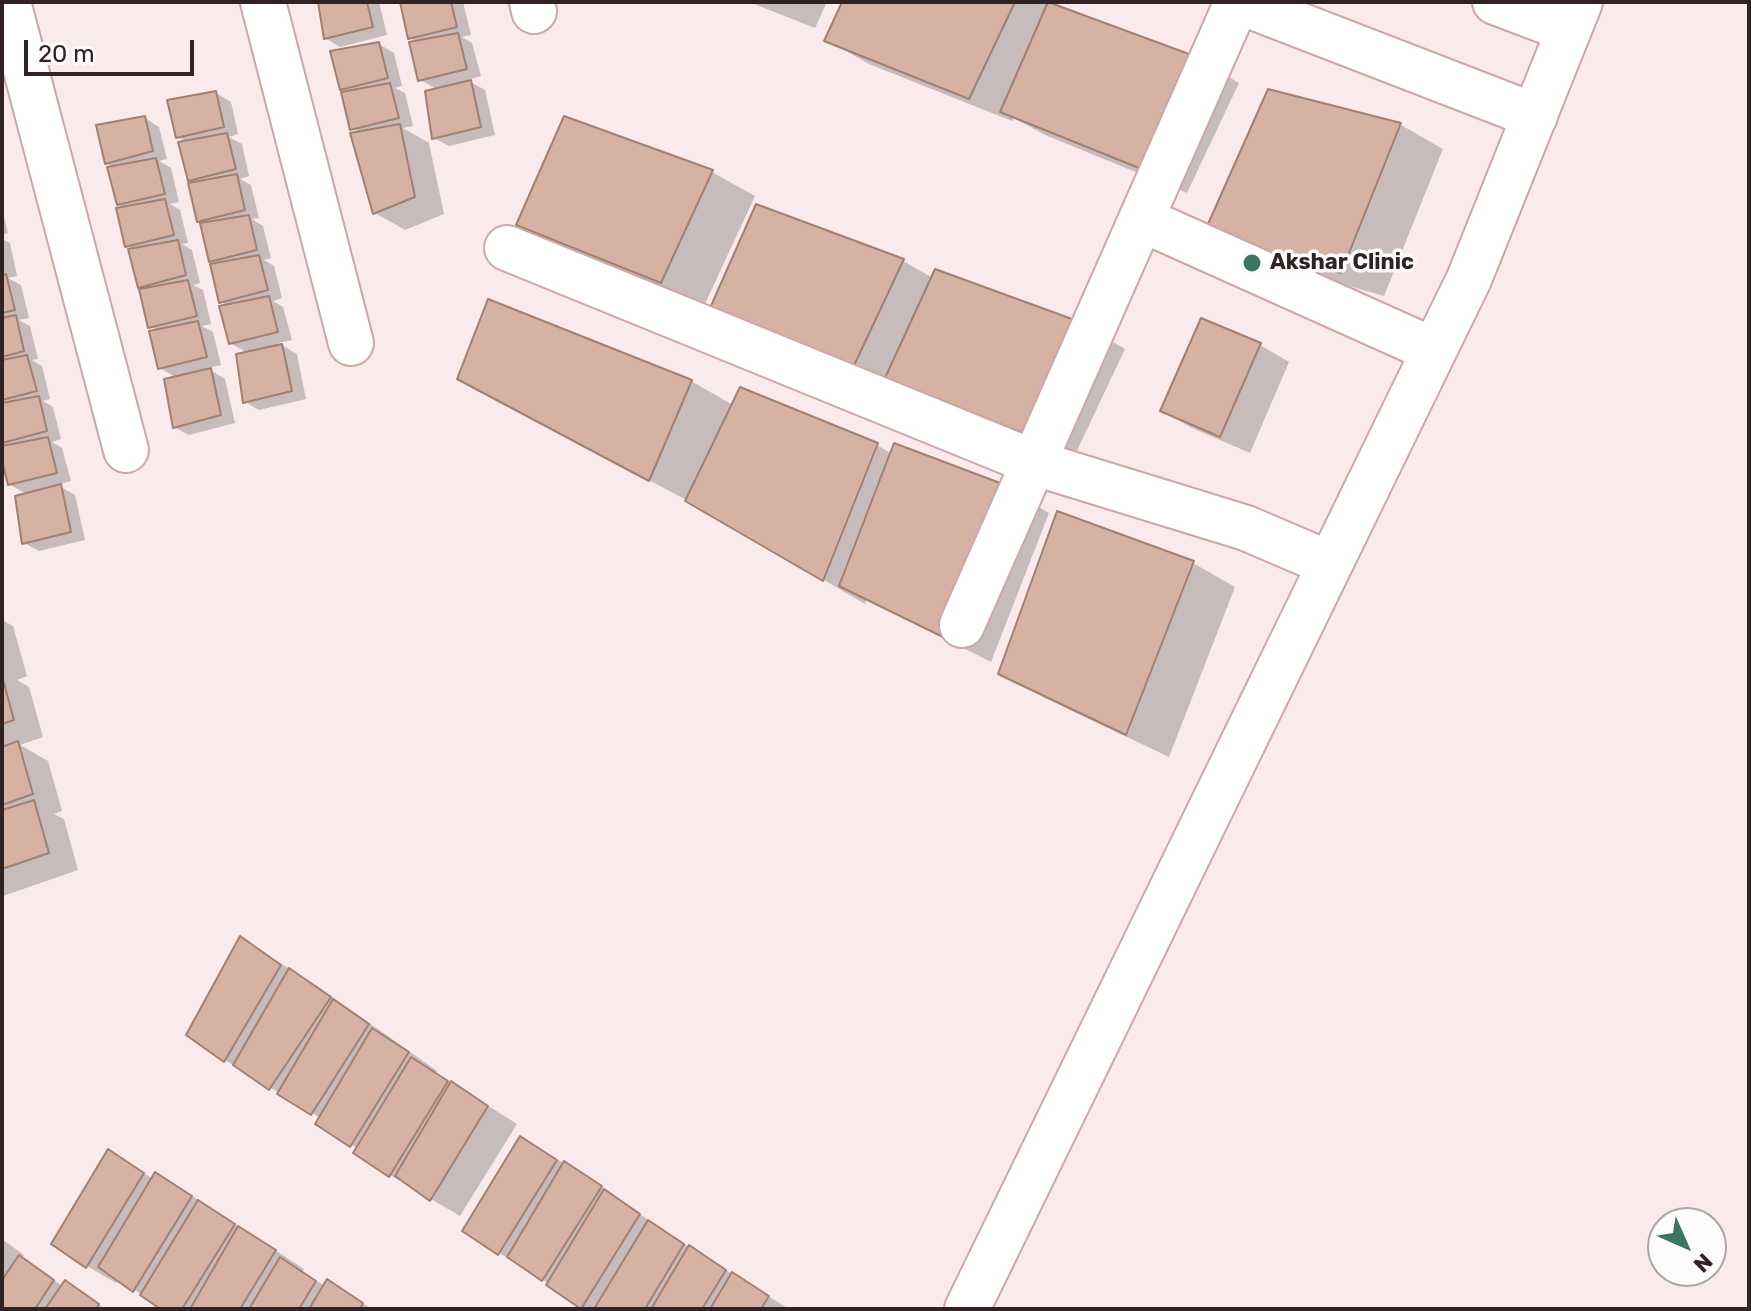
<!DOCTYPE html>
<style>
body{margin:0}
#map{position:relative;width:1751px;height:1311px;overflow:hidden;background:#fbeaeb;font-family:Rubik,sans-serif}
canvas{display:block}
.frame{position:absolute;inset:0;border:4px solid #312223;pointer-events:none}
.north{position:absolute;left:1647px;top:1207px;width:80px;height:80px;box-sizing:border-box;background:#fcfcfc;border:2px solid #aba5a5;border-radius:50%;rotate:135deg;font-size:22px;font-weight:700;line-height:32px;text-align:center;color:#312223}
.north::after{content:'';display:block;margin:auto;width:28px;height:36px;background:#3b7660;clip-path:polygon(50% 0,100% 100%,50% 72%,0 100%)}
.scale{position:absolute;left:24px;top:40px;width:170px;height:36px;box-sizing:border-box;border:4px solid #312223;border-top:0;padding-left:10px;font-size:24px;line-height:28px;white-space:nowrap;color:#312223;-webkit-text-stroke:6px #fcfcfc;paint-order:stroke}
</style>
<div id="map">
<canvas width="1751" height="1311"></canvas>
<div class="frame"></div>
<div class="north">N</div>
<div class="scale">20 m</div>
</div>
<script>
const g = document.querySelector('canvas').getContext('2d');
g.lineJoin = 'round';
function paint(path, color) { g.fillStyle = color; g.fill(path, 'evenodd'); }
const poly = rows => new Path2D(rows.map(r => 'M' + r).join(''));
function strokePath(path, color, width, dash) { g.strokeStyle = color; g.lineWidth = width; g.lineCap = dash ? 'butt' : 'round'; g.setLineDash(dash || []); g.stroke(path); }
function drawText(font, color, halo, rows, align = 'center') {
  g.font = font + ' Rubik,sans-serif'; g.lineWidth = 7; g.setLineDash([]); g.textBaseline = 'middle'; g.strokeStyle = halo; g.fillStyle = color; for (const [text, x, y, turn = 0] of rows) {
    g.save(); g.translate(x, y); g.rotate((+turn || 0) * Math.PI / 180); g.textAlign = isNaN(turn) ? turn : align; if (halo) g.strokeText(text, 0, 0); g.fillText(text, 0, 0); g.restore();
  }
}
paint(poly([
 [320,2,379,2,387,35,340,47,325,38],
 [404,2,463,2,471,35,462,37,472,43,481,76,467,80,485,90,495,135,449,146,434,138,438,90,419,79,417,42,410,38],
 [749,2,827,2,815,28],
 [844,2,1046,2,1196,58,1239,83,1187,193,1045,135,1014,118,1012,121,869,64,827,40],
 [379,44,394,53,402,86,395,88,405,93,413,126,403,128,429,143,444,214,405,230,375,213,361,133,352,128,349,93,341,88],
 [1269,92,1401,125,1443,149,1384,296,1248,257],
 [216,93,231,102,238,134,229,137,242,144,249,176,240,179,251,185,259,218,252,219,263,226,271,258,264,260,274,266,282,298,273,301,283,307,292,340,278,343,297,354,306,399,259,410,245,402,248,353,230,343,228,306,221,302,218,265,210,261,201,222,199,220,197,184,189,179,187,142,178,137],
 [145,118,159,127,167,159,159,161,171,168,179,202,170,204,180,210,188,243,182,244,192,250,200,283,193,285,203,290,211,324,202,326,213,332,221,365,207,368,225,379,235,423,189,435,174,427,177,378,160,368,158,331,150,326,145,290,139,286,134,250,127,246,126,209,118,204,115,168,106,163],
 [566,118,712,172,755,196,704,306,561,249,518,225],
 [757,207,903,261,933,278,1083,325,1125,349,1073,459,930,401,899,384,894,395,709,314],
 [2,209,8,233,2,235],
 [2,239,10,243,17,276,8,278,21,285,29,318,19,320,30,326,38,359,32,360,42,366,50,399,43,401,53,407,61,439,52,442,62,448,71,481,57,485,75,495,85,540,39,551,24,543,28,495,9,484,2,453,2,448,7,447,2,444],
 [1260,345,1289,362,1250,453,1192,428,1162,411],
 [691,381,733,405,741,389,877,445,892,454,1007,488,1049,513,991,662,867,599,865,604,692,503,502,402],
 [1193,563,1235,587,1169,757,1043,697,1001,673],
 [2,620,13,626,27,676,17,680,29,687,43,737,20,745,48,761,62,811,54,814,64,819,78,870,3,896],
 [240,938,320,988,437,1071,436,1073,517,1124,460,1216,390,1175,358,1149,317,1123,320,1118,225,1060],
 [521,1138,594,1181,668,1234,789,1309,585,1309,529,1270,499,1253],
 [109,1151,153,1179,156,1174,185,1191,304,1269,302,1272,325,1286,327,1282,372,1309,164,1309,118,1279,116,1283,87,1266],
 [2,1239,24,1255,21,1258,61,1285,80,1291,105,1309,2,1309]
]), '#0003');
const building = poly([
 [318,2,367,2,373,27,324,39,318,2],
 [400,2,451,2,457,27,408,39,400,2],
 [842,2,1015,2,969,99,824,41,842,2],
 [1048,2,1197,57,1144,170,1000,112,1048,2],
 [458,33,467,69,418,81,409,42,458,33],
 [379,42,388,78,340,90,330,51,379,42],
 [471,80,481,127,432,139,425,91,471,80],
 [390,83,399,118,350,130,341,92,390,83],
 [1268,89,1401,123,1341,273,1204,233,1268,89],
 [216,91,224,127,176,138,167,100,216,91],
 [145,116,153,151,105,164,96,125,145,116],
 [564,116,713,170,661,283,516,225,564,116],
 [400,124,415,197,373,214,350,133,400,124],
 [227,133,236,169,188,181,178,142,227,133],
 [156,158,165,194,117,205,107,167,156,158],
 [237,174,245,210,197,222,188,183,237,174],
 [165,199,174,235,125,247,116,208,165,199],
 [756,204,904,259,851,372,707,315,756,204],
 [249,215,257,250,209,262,200,223,249,215],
 [178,240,186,275,138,288,128,249,178,240],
 [259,255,268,290,219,303,210,264,259,255],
 [935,269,1083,323,1030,436,885,378,935,269],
 [6,274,15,310,2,313,2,275,6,274],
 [188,280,197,316,148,328,139,289,188,280],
 [269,296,278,332,229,344,219,306,269,296],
 [488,299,692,380,649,481,457,379,488,299],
 [16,315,24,351,2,357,2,318,16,315],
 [1201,318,1261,343,1220,437,1160,411,1201,318],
 [198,321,207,357,158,369,149,331,198,321],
 [282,344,292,391,243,403,236,354,282,344],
 [27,355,37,391,2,400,2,360,27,355],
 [211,368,221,415,173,428,164,379,211,368],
 [740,387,878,443,823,581,685,501,740,387],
 [39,396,47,431,2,443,2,403,39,396],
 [48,437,57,473,8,485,2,461,2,446,48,437],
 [894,443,1008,486,949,640,839,586,894,443],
 [61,484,71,532,22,544,15,496,61,484],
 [1057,511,1194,561,1126,735,998,674,1057,511],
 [2,676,14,720,2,724,2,676],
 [18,741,33,794,2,805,2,747,18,741],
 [34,800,49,853,2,869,2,810,34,800],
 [240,936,281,965,224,1062,186,1035,240,936],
 [289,968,331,997,269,1090,233,1065,289,968],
 [333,999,369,1024,311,1115,277,1094,333,999],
 [372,1028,409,1052,350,1147,315,1124,372,1028],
 [411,1057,448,1081,389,1177,353,1153,411,1057],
 [451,1081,488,1106,430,1201,395,1176,451,1081],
 [520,1136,557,1160,498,1255,462,1231,520,1136],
 [108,1149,144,1173,86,1268,51,1244,108,1149],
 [564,1161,602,1186,542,1281,507,1257,564,1161],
 [155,1172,192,1196,133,1292,98,1267,155,1172],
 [604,1189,640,1214,581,1309,546,1285,604,1189],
 [198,1200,235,1224,182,1309,160,1309,140,1295,198,1200],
 [648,1220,684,1244,645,1309,594,1309,648,1220],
 [238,1226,276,1250,240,1309,190,1309,238,1226],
 [689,1245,726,1270,702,1309,651,1309,689,1245],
 [19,1255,54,1280,35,1309,2,1309,2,1280,19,1255],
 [280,1257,316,1281,299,1309,249,1309,280,1257],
 [732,1272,769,1296,761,1309,710,1309,732,1272],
 [327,1279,363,1303,360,1309,309,1309,327,1279],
 [65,1280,99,1304,96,1309,45,1309,65,1280]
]);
paint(building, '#d5b2a3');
strokePath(building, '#a18072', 2);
const minor = poly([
 [8,2,126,450],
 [263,2,351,343],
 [532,2,534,11],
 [1240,2,1535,116],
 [1495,2,1569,30],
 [1141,219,1433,350],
 [507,248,1035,463,1246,528,1330,564],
 [962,625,1237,2],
 [967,1309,1469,279,1580,2]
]);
strokePath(minor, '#cda6a8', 48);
strokePath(minor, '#fff', 44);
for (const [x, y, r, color] of [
 [1252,263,10,"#3b7660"]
]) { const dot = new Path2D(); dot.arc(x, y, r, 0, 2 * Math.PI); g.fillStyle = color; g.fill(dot); strokePath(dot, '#fcfcfc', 3); }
drawText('bold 22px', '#312223', '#fcfcfc', [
 ["Akshar Clinic",1270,263]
], 'left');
</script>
